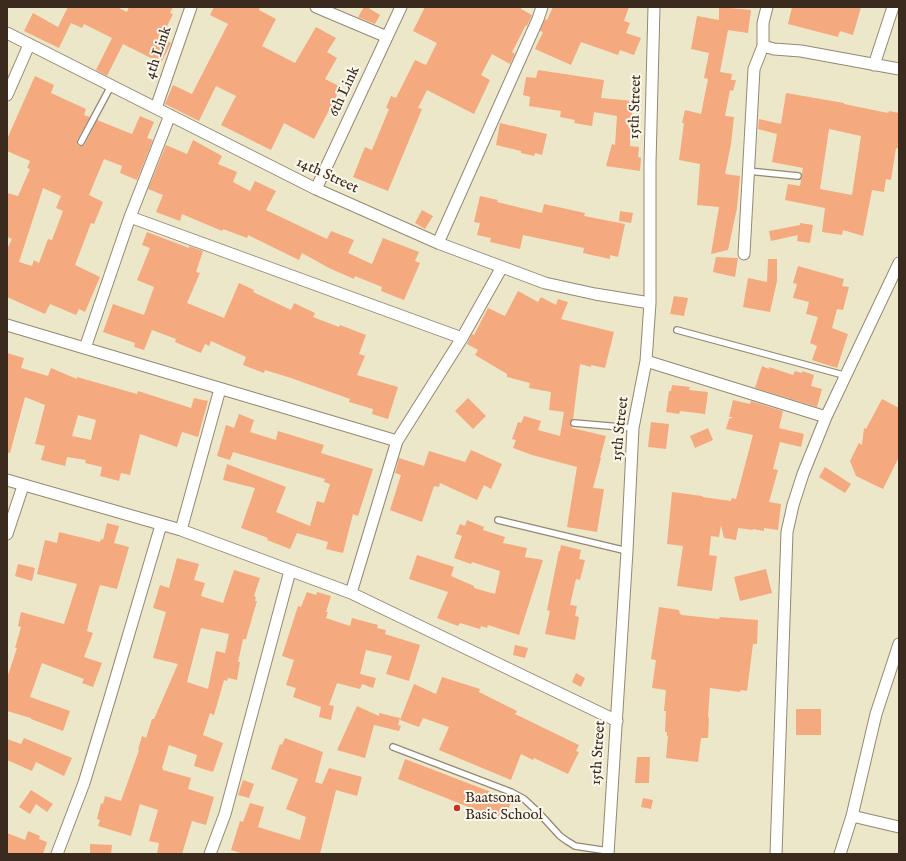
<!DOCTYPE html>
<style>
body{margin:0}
#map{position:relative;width:906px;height:861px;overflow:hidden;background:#ede7c9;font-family:"IM FELL English",serif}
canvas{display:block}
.frame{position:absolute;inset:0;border:8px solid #3b2a1e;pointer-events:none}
</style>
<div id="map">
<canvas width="906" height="861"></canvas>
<div class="frame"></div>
</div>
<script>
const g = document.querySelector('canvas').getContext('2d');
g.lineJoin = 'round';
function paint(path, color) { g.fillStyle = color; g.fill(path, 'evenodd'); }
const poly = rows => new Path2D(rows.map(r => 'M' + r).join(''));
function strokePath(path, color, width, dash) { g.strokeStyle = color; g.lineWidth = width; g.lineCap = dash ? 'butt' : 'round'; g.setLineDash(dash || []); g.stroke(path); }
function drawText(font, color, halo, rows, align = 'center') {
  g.font = font + ' "IM FELL English",serif'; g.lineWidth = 4; g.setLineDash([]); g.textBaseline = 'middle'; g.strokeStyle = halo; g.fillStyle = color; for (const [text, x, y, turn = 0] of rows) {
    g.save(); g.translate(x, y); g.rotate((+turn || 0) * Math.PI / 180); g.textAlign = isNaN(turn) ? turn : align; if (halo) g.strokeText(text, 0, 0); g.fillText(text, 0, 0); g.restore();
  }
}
paint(poly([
 [68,7,117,7,127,12,129,7,173,7,170,13,173,14,161,38,171,43,161,63,123,44,107,76,96,70,112,38,84,24,82,28,71,23,59,48,24,31,33,13,58,27],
 [214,7,260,7,259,10,276,19,262,46,295,63,316,27,336,38,327,52,337,58,325,79,341,87,314,139,284,123,271,150,221,125,236,96,216,86,199,121,165,104,173,85,192,94,228,24,210,15],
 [364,7,367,7,380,15,375,24,358,17],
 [425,7,521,7,521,9,532,15,527,26,526,25,512,52,515,54,510,64,492,54,481,75,490,80,474,114,427,90,418,108,422,109,388,191,353,177,365,147,372,150,389,109,386,108,391,96,396,98,415,60,426,65,437,43,413,31],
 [553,7,629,7,624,21,630,23,626,33,641,38,634,55,620,50,618,55,581,42,571,65,535,49,543,32,540,31,545,19,547,20],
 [719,7,751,10,748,33,728,30,720,72,732,74,731,80,736,80,733,91,730,90,725,116,734,117,731,144,725,174,740,176,737,208,728,250,711,254,719,207,697,205,700,164,679,160,684,123,682,123,685,110,701,114,708,79,704,78,709,53,691,49,697,16,719,20],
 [792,7,861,7,853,35,840,31,838,37,788,24],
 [538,70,604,80,601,98,633,101,630,146,639,147,638,157,641,158,640,171,606,166,612,144,615,145,617,116,594,112,592,126,574,123,575,120,560,117,561,111,529,106,530,97,523,95,526,77,536,78],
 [35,76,54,85,51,93,86,109,84,115,90,117,77,140,77,144,79,146,83,146,85,144,97,120,132,134,140,116,154,122,147,138,153,140,137,180,120,173,122,166,104,159,89,195,103,202,94,224,91,223,75,265,100,277,85,312,79,309,76,315,50,304,45,314,7,297,7,249,12,239,7,237,7,193,18,196,30,169,27,168,30,161,7,151,7,139],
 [43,188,61,196,56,208,63,211,52,240,48,239,39,263,34,260,32,266,19,262],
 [786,93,844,103,844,104,888,113,889,111,899,113,899,149,896,148,891,180,886,179,884,192,872,190,863,236,843,230,842,235,822,232,825,208,785,200,788,184,800,186,803,168,772,162,777,134,758,129,759,119,781,124],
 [829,129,861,136,852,195,820,189],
 [500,123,547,134,542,155,535,153,534,156,521,153,521,151,496,145],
 [193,140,222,156,218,164,237,172,233,182,250,191,255,181,276,191,266,210,327,239,331,231,354,240,348,253,372,264,383,238,419,252,415,261,420,263,404,300,381,291,382,287,355,276,354,279,329,268,302,253,299,260,248,235,247,238,223,229,222,231,182,214,180,221,156,212,163,195,148,189,166,145,187,154],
 [480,196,498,200,497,202,542,213,544,204,585,213,584,216,625,224,618,257,610,255,610,259,583,253,584,248,523,235,520,249,490,242,491,238,477,235,480,223,474,222],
 [422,210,433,216,425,229,415,223],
 [620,211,633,213,631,223,619,221],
 [800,223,813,225,810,243,797,241,798,235,771,241,769,231,800,225],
 [147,232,189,248,189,246,203,251,196,272,200,273,187,303,224,318,239,283,254,290,253,292,291,310,294,303,315,313,313,317,339,327,340,325,366,335,359,354,365,356,357,375,398,387,388,419,372,414,373,409,349,402,350,399,291,378,265,370,264,373,243,365,246,357,211,341,209,346,205,344,201,353,175,342,176,339,152,330,144,350,134,347,135,343,103,332,113,304,144,315,154,287,137,280,150,248,142,245],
 [716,257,738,258,735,277,713,272],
 [768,259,777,259,777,281,770,312,743,307,748,278,767,282],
 [798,266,844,279,842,286,849,287,843,310,837,309,832,328,848,334,837,368,812,360,817,346,810,343,818,317,806,314,809,302,793,298,797,284,793,283],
 [518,291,538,302,541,297,556,305,558,299,568,302,561,319,614,332,605,368,591,365,591,367,580,364,573,419,570,423,572,428,606,436,600,458,601,458,593,488,604,489,597,532,567,527,577,467,532,455,513,448,516,440,512,439,518,422,521,423,524,416,541,421,538,430,560,436,564,412,549,410,551,392,529,388,530,383,507,377,507,374,475,355,478,350,467,344,472,334,474,335,488,308,505,316],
 [674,296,688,298,684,316,670,314],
 [7,353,24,358,21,368,48,376,51,368,77,379,77,377,137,394,138,391,191,408,194,398,208,401,198,437,182,432,177,447,140,434,130,475,121,473,119,481,100,476,102,467,85,463,86,460,67,457,65,466,41,460,45,446,35,444,45,405,25,397,10,453,7,453],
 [78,415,96,420,91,440,72,436],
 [762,366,769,369,769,367,793,375,795,371,802,373,802,371,814,375,811,386,822,389,817,407,755,388],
 [672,385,690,387,689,390,708,392,705,414,680,411,679,414,666,412,669,391,671,391],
 [468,398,486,416,473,429,455,411],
 [882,399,899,408,899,457,883,489,856,476,850,461,859,443,862,445,864,428,866,429],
 [733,400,750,404,751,401,783,411,779,428,804,434,801,447,780,442,773,469,778,470,769,502,781,504,778,530,764,528,764,531,753,529,753,530,738,528,736,540,724,538,721,525,719,537,711,536,709,555,717,556,712,591,677,586,683,546,667,544,672,492,702,496,702,497,731,501,732,498,736,499,753,435,726,429,729,419,733,417,729,417],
 [239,414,254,420,250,432,276,440,278,431,324,445,321,453,373,469,358,516,353,514,343,553,326,549,328,542,297,533,290,549,267,540,268,538,241,528,255,488,223,480,227,464,286,487,276,512,310,526,317,501,324,503,330,484,324,482,325,479,233,452,230,460,217,456,226,425,234,428],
 [651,422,669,424,666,449,648,447],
 [708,428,713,440,695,448,690,436],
 [471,450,502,464,491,489,484,485,477,500,440,483,439,487,434,486,422,522,390,510,401,475,395,473,399,458,424,466,429,451,465,462],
 [825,467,851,484,845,493,819,477],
 [467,520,484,527,483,530,505,537,503,543,527,548,525,557,543,560,519,635,488,625,487,628,481,626,480,629,460,623,458,626,437,618,448,592,409,579,417,555,454,567,451,576,474,586,474,588,495,594,500,571,472,562,471,564,454,558,462,536,456,534,460,524,465,526],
 [107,523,119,526,114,543,129,547,117,589,100,585,91,615,87,631,93,633,84,657,102,663,93,687,82,683,84,679,42,663,30,697,70,711,63,731,31,719,31,718,7,711,7,678,17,648,15,648,21,627,18,626,21,612,64,624,77,584,37,574,45,540,57,543,59,532,100,542,101,539,103,540],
 [561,545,581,550,579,559,585,560,580,580,576,579,570,605,577,606,575,616,579,617,575,640,545,634,550,611,547,610,559,551,560,551],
 [177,558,199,564,194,580,205,583,201,596,223,603,234,570,260,578,254,596,256,597,255,601,257,601,252,618,246,639,243,639,238,662,240,662,237,680,228,678,227,681,224,680,214,715,210,713,203,735,223,743,213,772,194,766,197,755,169,745,162,768,163,769,163,770,191,778,188,789,214,797,206,825,192,821,182,854,157,854,159,843,149,841,158,810,140,804,131,836,98,826,100,820,97,819,101,803,103,804,105,796,121,801,139,750,138,750,142,736,146,738,152,719,154,719,178,664,153,658,166,612,153,608,160,585,169,588],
 [201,628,229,634,225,653,216,651,208,689,187,682],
 [18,564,35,568,32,581,15,576],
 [766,569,772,593,740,601,734,577],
 [307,592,316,595,317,592,331,596,326,612,328,612,326,618,350,626,352,618,378,625,377,628,386,630,385,634,420,645,409,681,386,674,392,656,366,650,360,674,376,678,373,688,362,684,360,689,337,683,329,705,334,706,331,720,319,717,321,707,293,697,296,688,286,685,294,660,282,656,298,606,301,607],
 [659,607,679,610,680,614,682,615,719,619,720,617,758,620,757,644,753,644,747,691,741,690,740,692,710,688,708,717,709,718,708,738,701,738,698,762,666,758,668,736,667,736,667,732,665,732,666,711,664,711,666,690,652,688,656,660,651,659],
 [515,645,528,648,525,658,513,655],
 [576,673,585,678,581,687,572,682],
 [442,677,480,689,479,692,517,711,515,714,579,745,576,751,579,752,568,774,534,758,533,760,521,754,511,780,439,750,449,727,423,718,419,727,400,720,414,684,436,694],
 [357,706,379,716,379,713,400,718,398,725,401,726,399,731,374,725,365,758,337,750],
 [796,709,821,709,821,735,796,735],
 [24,738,72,758,64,776,36,762,32,771,7,760,7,739,21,744],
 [285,738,323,752,315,782,322,784,329,768,362,777,357,796,336,790,320,854,244,854,231,850,240,821,243,822,250,803,264,807,258,827,300,840,306,817,286,809,298,779,271,769,280,744,282,745],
 [637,757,650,757,649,783,635,783],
 [405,759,512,800,504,821,398,779],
 [243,780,254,784,249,798,238,795],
 [31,790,53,804,47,812,36,804,30,814,19,807],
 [643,798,653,800,651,809,641,807],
 [28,831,40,836,39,839,47,842,43,854,7,854,7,833,25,840],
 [90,844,112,845,111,854,90,854]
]), '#f5a97e');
const lane = poly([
 [81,142,111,86],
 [748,171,798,176],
 [677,330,847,376],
 [574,423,633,428],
 [498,520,627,551],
 [393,747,511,792,524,799,539,813,560,836,567,841,575,846,608,851]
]);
const street = poly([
 [316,7,387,37],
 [767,7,763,23,763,46,774,49,801,51,899,69],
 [7,33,316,189,438,243,545,283,595,294,650,303],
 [874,65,893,7],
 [7,95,29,45],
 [156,108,191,7],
 [316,189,401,7],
 [130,217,462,338],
 [438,243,538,19,542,7],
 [744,254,754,69,763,46],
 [7,325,397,441],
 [85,348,130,217,170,115],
 [646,361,826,417],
 [7,480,181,530,351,593,617,721],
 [181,530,220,389],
 [7,534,23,486],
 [351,593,397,441,462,338,502,267],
 [852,816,899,827],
 [57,854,84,783,109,701,161,525],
 [210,854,225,814,290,571],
 [608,854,627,551,633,428,646,361,650,303,650,163,654,7],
 [776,854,787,532,793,505,803,474,826,417,899,263],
 [840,854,852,816,876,714,899,644]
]);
strokePath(lane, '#948874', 8);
strokePath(street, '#948874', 13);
strokePath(lane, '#fff', 5.5);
strokePath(street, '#fff', 11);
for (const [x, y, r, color] of [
 [457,808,4,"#c8321e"]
]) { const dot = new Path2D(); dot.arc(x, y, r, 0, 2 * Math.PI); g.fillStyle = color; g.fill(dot); strokePath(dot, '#fbf7ec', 1.5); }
drawText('15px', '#3b2a1e', '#fbf7ec', [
 ["4th Link",159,53,-71],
 ["6th Link",345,92,-65],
 ["15th Street",636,107,-88],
 ["14th Street",327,176,25],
 ["15th Street",621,429,-84],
 ["15th Street",599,753,-86]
]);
drawText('15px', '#3b2a1e', '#fbf7ec', [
 ["Baatsona",465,799],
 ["Basic School",465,816]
], 'left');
</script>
